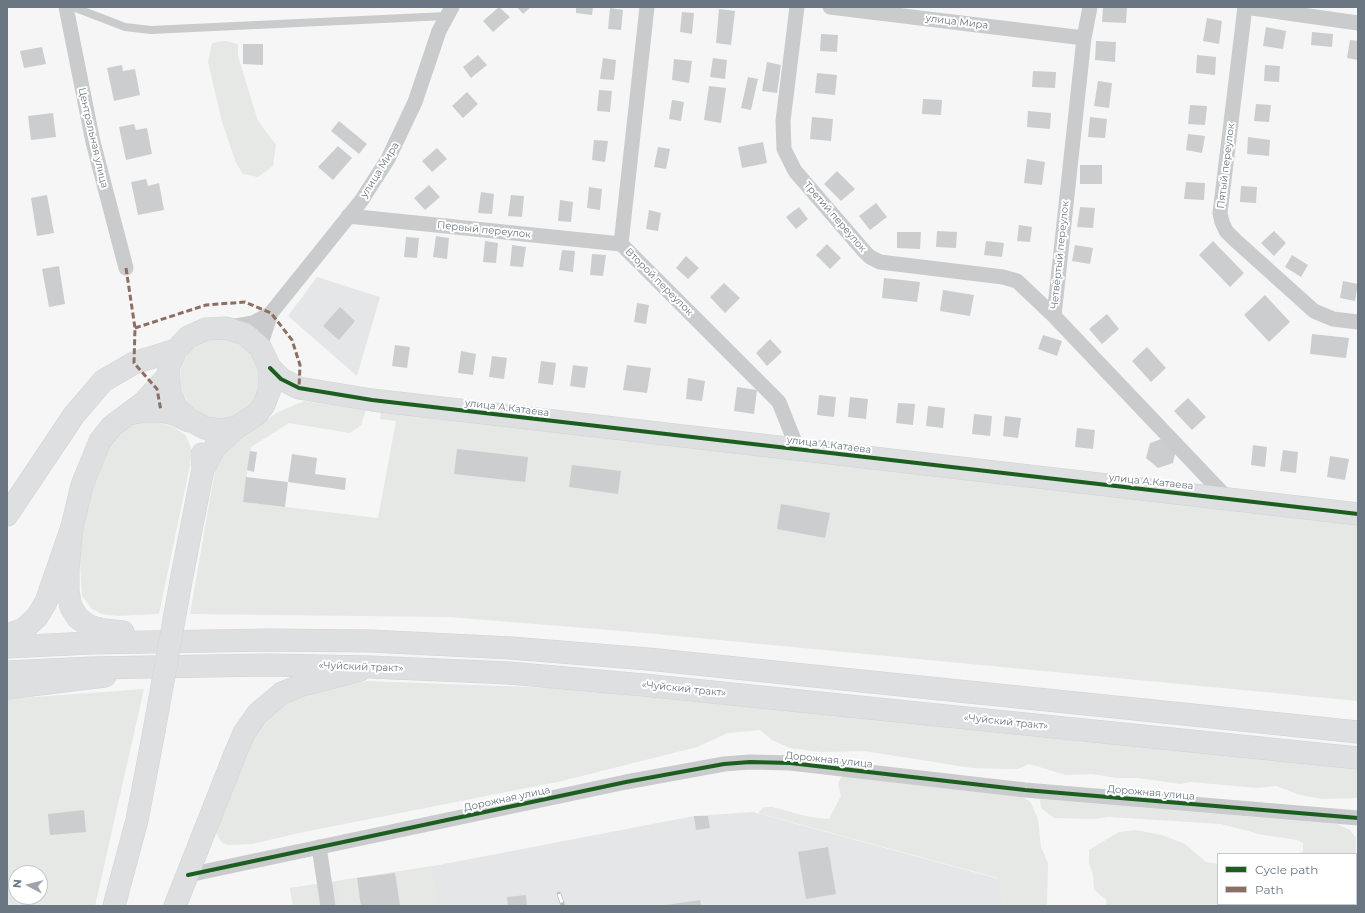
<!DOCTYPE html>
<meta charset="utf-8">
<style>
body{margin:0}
#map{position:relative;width:1365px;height:913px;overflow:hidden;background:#f6f6f6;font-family:Montserrat,sans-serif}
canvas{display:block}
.frame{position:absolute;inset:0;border:8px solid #6a7782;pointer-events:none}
.legend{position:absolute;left:1217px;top:853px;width:140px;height:52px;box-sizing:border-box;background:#fff;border:1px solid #c3c9cd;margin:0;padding:5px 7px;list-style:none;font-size:12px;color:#6a7782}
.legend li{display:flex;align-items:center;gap:8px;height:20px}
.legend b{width:20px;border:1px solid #c3c9cd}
.north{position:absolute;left:8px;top:865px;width:40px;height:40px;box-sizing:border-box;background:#fff;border:1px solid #c3c9cd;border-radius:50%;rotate:277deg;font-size:11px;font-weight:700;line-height:16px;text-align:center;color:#6a7782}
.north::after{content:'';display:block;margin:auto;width:14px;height:18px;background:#9ba3ab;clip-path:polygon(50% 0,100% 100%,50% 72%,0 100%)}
</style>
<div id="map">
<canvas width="1365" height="913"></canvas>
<div class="frame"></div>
<ul class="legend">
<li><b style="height:5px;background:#1b5e20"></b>Cycle path</li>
<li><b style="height:5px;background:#8d6e63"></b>Path</li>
</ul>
<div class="north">N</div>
</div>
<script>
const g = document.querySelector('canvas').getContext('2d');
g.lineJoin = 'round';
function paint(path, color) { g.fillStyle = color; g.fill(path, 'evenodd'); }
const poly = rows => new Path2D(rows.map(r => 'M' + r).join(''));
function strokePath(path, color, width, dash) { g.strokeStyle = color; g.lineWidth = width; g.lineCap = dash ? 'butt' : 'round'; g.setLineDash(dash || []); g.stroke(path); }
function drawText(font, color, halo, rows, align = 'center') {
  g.font = font + ' Montserrat,sans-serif'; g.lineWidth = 4; g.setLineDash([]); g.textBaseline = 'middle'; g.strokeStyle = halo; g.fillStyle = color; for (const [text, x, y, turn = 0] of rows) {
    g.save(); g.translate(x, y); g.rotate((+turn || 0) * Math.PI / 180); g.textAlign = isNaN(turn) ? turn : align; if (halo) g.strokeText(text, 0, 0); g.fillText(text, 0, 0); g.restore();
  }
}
paint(poly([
 [317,277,380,297,357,376,288,316],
 [753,812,999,879,1003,906,293,906,290,888,418,869,694,816]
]), '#e5e6e7');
paint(poly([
 [225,41,238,44,238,56,258,121,276,145,273,166,258,177,243,174,236,163,222,122,208,62,212,43],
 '180 378a41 41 0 1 1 82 0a41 41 0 1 1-82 0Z',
 [304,401,366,410,361,425,350,433,289,423,251,447,243,502,378,518,396,421,380,419,381,412,1358,525,1358,701,646,633,449,617,190,614,216,464,233,444,253,429,278,412],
 [145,421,159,422,175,428,186,436,191,448,190,465,159,614,117,616,102,614,92,609,82,596,80,562,84,522,91,490,111,441,120,432,132,425],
 [366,681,664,692,1358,767,1358,798,1322,799,1300,795,1276,786,1258,788,1190,782,1181,784,1138,778,1117,778,1092,774,1066,775,1029,764,1018,769,1008,769,972,768,864,751,820,752,790,748,772,740,760,730,728,733,697,747,562,781,299,833,252,844,229,845,222,843,215,831,215,824,256,733,264,722,284,704,314,692],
 [144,689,95,906,7,906,7,699],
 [16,873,40,873,40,897,16,897],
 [842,776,1021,797,1030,801,1038,819,1041,847,1048,863,1047,906,1003,906,998,878,758,813,764,807,772,807,810,817,829,819,841,796,838,784],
 [1040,799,1337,824,1350,830,1356,838,1356,859,1356,854,1298,854,1303,851,1303,843,1297,840,1263,835,1221,824,1109,817,1093,819,1054,818,1041,808],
 [1135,830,1162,835,1185,844,1206,862,1218,864,1218,904,1351,904,1351,906,1105,906,1107,900,1101,896,1094,889,1093,874,1089,863,1089,850,1119,832],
 [432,866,438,906,340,906,336,881],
 [316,884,320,906,293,906,290,888]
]), '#e5e8e4');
paint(poly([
 [499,7,510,17,493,32,483,21],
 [517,7,531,7,523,14],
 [576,7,593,7,592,15,576,13],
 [1103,7,1127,7,1126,23,1102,22],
 [610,8,623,10,621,30,608,29],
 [719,9,735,11,731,45,716,43],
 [682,12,694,13,692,34,680,32],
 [1207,18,1222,21,1219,44,1203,41],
 [1266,27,1286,31,1283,49,1263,46],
 [1312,32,1333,34,1332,47,1311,45],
 [821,34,838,35,837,52,820,51],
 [1350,40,1358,41,1358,60,1347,58],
 [1096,41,1116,42,1115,62,1095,60],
 [243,44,263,44,263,65,243,64],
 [42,47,46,64,24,68,20,51],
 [478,55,487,65,471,78,463,67],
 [1197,55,1216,57,1215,75,1196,73],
 [603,58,616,60,614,80,600,79],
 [713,58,727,60,725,79,710,77],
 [674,59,692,61,689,83,672,80],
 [767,62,781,65,777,93,762,91],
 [122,65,123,71,135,69,140,95,114,101,107,68],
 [1265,65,1280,66,1279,82,1264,81],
 [1033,71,1056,72,1055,88,1032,87],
 [817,73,837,75,835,95,815,93],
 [748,77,758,79,751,110,741,108],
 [1098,81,1112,83,1109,108,1094,106],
 [709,86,726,88,721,123,704,120],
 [599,90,612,91,610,112,597,111],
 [467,92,478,104,463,118,452,106],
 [923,99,942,100,941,115,922,114],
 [672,100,684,102,681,121,669,119],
 [1256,104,1271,105,1269,122,1254,121],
 [1190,105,1207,106,1205,125,1188,124],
 [1028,111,1051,113,1050,129,1027,127],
 [53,113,56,137,31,140,28,116],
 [812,117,833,119,831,141,810,139],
 [1090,117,1107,119,1105,138,1088,137],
 [339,121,367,144,359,154,331,131],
 [134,124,136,130,147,128,152,154,126,160,119,127],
 [1188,134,1205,136,1202,153,1186,150],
 [1248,137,1270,140,1269,156,1247,154],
 [594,140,608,141,605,162,592,160],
 [763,142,767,163,742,168,738,147],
 [338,146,352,158,333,180,318,167],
 [658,147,670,149,666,169,654,167],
 [437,148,447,159,432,172,422,161],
 [1027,159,1045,162,1042,185,1024,183],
 [1080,165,1102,165,1102,184,1080,184],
 [837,171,855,189,841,201,824,184],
 [146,179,148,186,159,183,164,210,138,215,131,182],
 [1186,182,1205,183,1204,200,1184,199],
 [429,185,440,197,425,210,414,198],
 [1241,186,1257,187,1256,203,1240,202],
 [589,187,602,189,600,210,587,208],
 [481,192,494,194,492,214,478,213],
 [47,195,54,233,37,236,31,198],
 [511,195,524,196,522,217,508,216],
 [560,200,573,202,571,222,558,221],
 [876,203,887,217,870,230,859,216],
 [799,207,808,219,796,229,786,217],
 [1080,207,1095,208,1093,228,1077,227],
 [649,210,661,213,658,231,646,229],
 [1019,225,1032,227,1030,242,1017,241],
 [937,231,957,232,956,248,936,247],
 [1274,231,1286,243,1274,256,1261,243],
 [897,232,921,232,920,249,897,248],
 [436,236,449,238,447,259,433,257],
 [406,237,419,238,417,258,404,257],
 [485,241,498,243,496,263,483,262],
 [986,241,1004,243,1002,257,984,255],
 [1213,241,1244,273,1230,287,1199,255],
 [827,244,841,258,830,269,816,255],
 [512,245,526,247,523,267,510,266],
 [1075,245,1093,248,1090,264,1072,261],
 [562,250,575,251,573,272,559,270],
 [592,254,606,255,603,276,590,275],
 [1292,255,1308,265,1301,277,1285,267],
 [686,256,699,268,688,279,676,268],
 [59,266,65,304,49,307,42,269],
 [884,278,920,282,917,302,882,298],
 [1343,281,1358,284,1355,301,1340,298],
 [724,283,740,298,725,313,710,297],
 [943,290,974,295,970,316,940,311],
 [1265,295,1290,322,1269,342,1244,315],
 [637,303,649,305,646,324,634,322],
 [340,307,355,321,339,340,323,326],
 [1107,314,1119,329,1102,344,1089,329],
 [1312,334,1349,338,1346,358,1310,354],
 [1043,335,1062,341,1057,356,1038,349],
 [770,339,782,352,767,366,756,353],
 [395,345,410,347,407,368,392,366],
 [1147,347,1166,368,1151,382,1132,361],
 [461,351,476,354,473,375,458,373],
 [492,356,507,358,504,379,489,377],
 [541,361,556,363,553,385,538,383],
 [573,365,588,367,585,388,570,386],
 [627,365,651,368,647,393,623,390],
 [688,378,705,381,702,401,686,399],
 [737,387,757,390,754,414,734,411],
 [819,395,836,397,834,417,817,415],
 [850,397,868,399,866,419,848,417],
 [1188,398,1206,417,1192,430,1174,411],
 [898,403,915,404,913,425,896,423],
 [928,406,945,408,943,428,926,426],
 [974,414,992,416,990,436,972,434],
 [1005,416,1021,418,1018,438,1003,436],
 [1077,428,1095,430,1093,449,1075,447],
 [1164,438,1176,450,1173,463,1158,468,1146,458,1150,443],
 [1253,445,1267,447,1265,467,1251,465],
 [457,449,528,457,525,482,454,474],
 [1283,450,1298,452,1296,473,1280,471],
 [250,451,257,452,254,472,247,470],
 [292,454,317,458,315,474,346,478,345,490,288,482,285,507,243,502,246,477,288,482],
 [1330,456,1349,459,1345,480,1327,477],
 [572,465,621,471,618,494,569,487],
 [781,504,830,513,825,538,777,529],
 [84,810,86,832,50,835,48,814],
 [694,816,708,816,710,828,696,830],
 [828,847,836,894,806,899,798,852],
 [395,873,400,906,361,906,357,878],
 [526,895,527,906,508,906,507,897],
 [700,900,701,906,666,906,666,905]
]), '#cccdce');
const secondary = poly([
 [270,368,281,379,299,388,372,400,1358,514],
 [129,414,144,411,161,411,174,414,189,421],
 [203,469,215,447,237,427,257,414,264,405,270,389,270,368,260,347,245,334,226,328,206,329,188,337,176,350,169,366,168,376,170,392,176,407,188,419,205,428,221,430,237,427],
 [7,515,74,415,103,381,134,363,176,350],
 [181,581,203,469,202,454],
 [7,635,24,629,37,617,46,602,72,527,82,485,100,441,112,426,143,403,168,376],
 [7,688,105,676],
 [114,906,137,820,154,731],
 [175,906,235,754,244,733,258,713,282,693,302,685,360,670]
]);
const highway = poly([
 [72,527,68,570,68,591,71,607,78,618,89,626,104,630,123,632],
 [7,647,91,643,269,640,371,641,511,648,648,659,1358,732],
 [7,672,92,668,269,665,370,667,509,673,644,685,1358,758]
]);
strokePath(secondary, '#d2d3d3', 23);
strokePath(highway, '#d2d3d3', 23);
strokePath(poly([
 [73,7,125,27,151,30,446,16]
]), '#c9cbcc', 8);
strokePath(poly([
 [66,7,93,142,126,268],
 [797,7,783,121,784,149,795,171,864,251,870,257,880,262,1003,277,1017,281,1054,316,1228,499],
 [830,7,1084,38],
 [1245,7,1220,213,1222,222,1226,231,1235,240,1314,311,1333,319,1358,322],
 [1245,7,1358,23],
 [348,216,621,244],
 [621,244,779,402,798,450],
 [621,244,647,7],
 [1054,316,1084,38,1090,7],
 [230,327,253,323,271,313],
 [260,347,271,313,361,201,388,159,415,102,439,31,452,7],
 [319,847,328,906],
 [188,875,626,782,724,764,750,762,790,763,1025,790,1358,818]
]), '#c9cbcc', 15);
strokePath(secondary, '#dedfe0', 22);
strokePath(highway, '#dedfe0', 22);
const rail = poly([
 [559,894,563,906]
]);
strokePath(rail, '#bfc0c1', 4.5);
strokePath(rail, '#fff', 3, [9]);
const secondaryBridge = poly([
 [154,731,181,581]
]);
strokePath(secondaryBridge, '#d2d3d3', 23, []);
strokePath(secondaryBridge, '#dedfe0', 22);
strokePath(poly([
 [126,268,135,328,134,363,157,389,161,411],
 [135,328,206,305,245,302,271,313,292,340,300,365,299,388]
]), '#8d6e63', 3, [6, 3]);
strokePath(poly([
 [270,368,281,379,299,388,372,400,1358,514],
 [188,875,626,782,724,764,750,762,790,763,1025,790,1358,818]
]), '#1b5e20', 4);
drawText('10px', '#6a7782', '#fff', [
 ["улица Мира",957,22,7],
 ["Центральная улица",93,138,77],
 ["Пятый переулок",1226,166,-83],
 ["улица Мира",380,170,-58],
 ["Третий переулок",835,217,49],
 ["Первый переулок",484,230,6],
 ["Четвёртый переулок",1060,255,-84],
 ["Второй переулок",659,282,45],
 ["улица А.Катаева",507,408,7],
 ["улица А.Катаева",829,445,7],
 ["улица А.Катаева",1151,482,6],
 ["«Чуйский тракт»",361,667,2],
 ["«Чуйский тракт»",684,689,6],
 ["«Чуйский тракт»",1006,722,6],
 ["Дорожная улица",829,760,6],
 ["Дорожная улица",1151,793,5],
 ["Дорожная улица",507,799,-12]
]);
</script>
